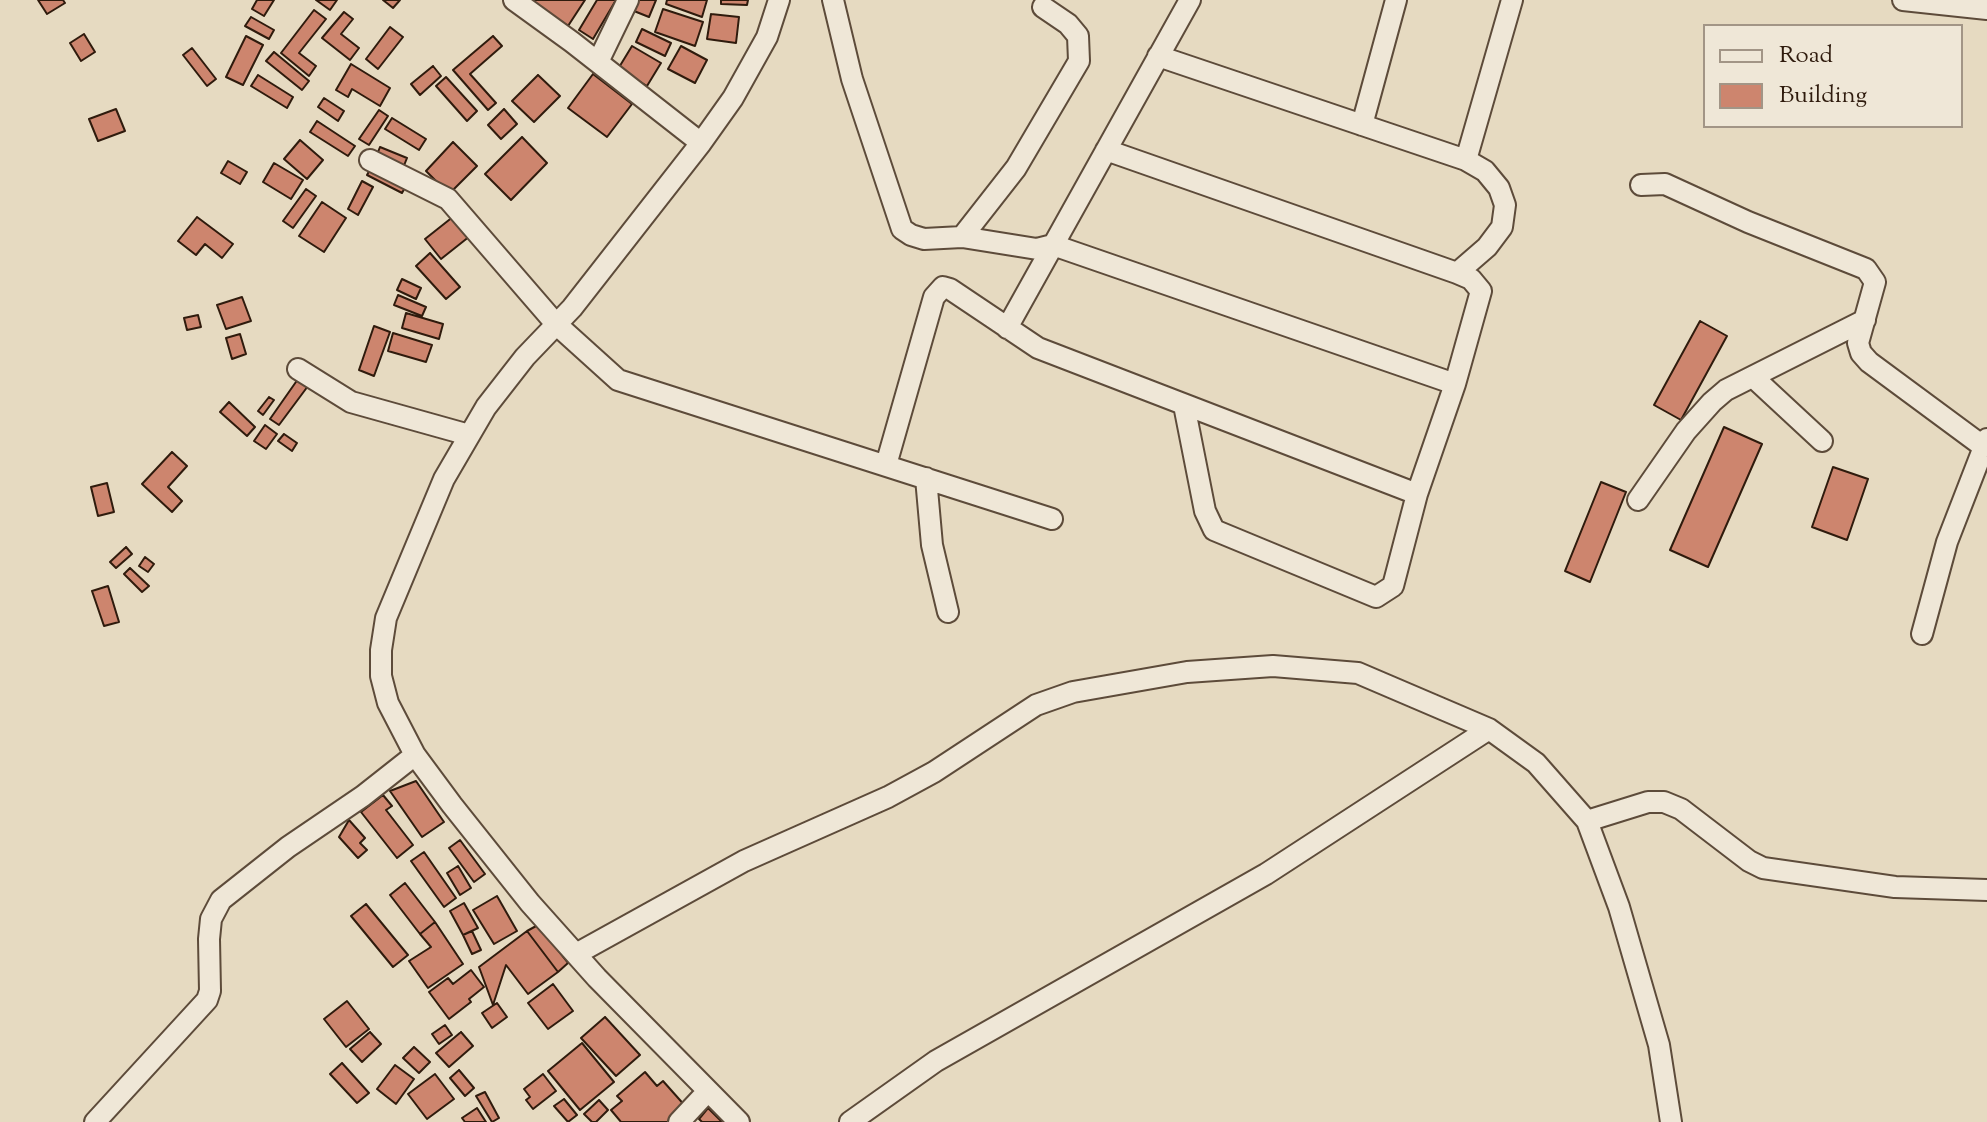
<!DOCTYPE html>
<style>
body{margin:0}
#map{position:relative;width:1987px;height:1122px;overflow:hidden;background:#e6dac1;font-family:"Sorts Mill Goudy",serif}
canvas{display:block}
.legend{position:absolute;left:1703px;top:24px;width:260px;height:104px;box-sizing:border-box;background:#efe7d7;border:2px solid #a29586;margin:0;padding:10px 14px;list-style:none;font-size:24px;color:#2f1b0d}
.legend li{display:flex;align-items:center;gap:16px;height:40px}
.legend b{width:40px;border:2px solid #a29586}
</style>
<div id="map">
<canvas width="1987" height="1122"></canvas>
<ul class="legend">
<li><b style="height:10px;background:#efe7d7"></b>Road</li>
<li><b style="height:22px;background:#cd856e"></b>Building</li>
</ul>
</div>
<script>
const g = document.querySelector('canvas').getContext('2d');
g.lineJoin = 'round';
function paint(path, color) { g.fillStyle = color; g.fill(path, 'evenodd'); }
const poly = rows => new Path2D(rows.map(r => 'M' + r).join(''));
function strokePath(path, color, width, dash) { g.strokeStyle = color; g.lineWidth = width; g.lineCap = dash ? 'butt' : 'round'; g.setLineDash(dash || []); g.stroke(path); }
const building = poly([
 [38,0,63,0,65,3,47,14,38,0],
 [257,0,274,0,264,16,252,9,257,0],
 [316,0,337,0,330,10,316,0],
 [383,0,400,0,393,8,383,0],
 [530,0,585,0,568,26,530,0],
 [597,0,616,0,593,39,579,30,597,0],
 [638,0,656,0,649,17,634,11,638,0],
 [667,0,707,0,702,17,666,4,667,0],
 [721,0,748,0,747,5,721,4,721,0],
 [663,9,703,22,695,46,655,32,663,9],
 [314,10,326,19,299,53,316,66,309,76,281,53,314,10],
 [344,12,353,19,341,34,359,48,350,60,322,38,344,12],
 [711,14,739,17,736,43,707,39,711,14],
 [251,17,274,30,269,39,245,26,251,17],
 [390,27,403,37,378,69,366,59,390,27],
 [642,29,671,43,665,56,636,42,642,29],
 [84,34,95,52,81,61,70,43,84,34],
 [246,36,263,45,243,85,226,77,246,36],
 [493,36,502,46,470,74,496,103,488,110,453,70,493,36],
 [632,46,661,63,647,86,618,69,632,46],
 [681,46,707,60,695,83,668,69,681,46],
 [192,48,216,79,207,86,183,55,192,48],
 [274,52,309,81,302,90,266,61,274,52],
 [351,64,390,88,380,106,352,89,348,97,336,90,351,64],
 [433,66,441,76,420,95,411,84,433,66],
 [593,74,632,104,607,137,568,108,593,74],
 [258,75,293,97,287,108,251,86,258,75],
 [538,75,560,96,534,122,512,101,538,75],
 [446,77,477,111,467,121,436,86,446,77],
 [324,98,344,111,338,121,318,107,324,98],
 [116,109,125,131,98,141,89,119,116,109],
 [504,109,517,124,501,139,488,125,504,109],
 [379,110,388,116,369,145,359,139,379,110],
 [392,118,426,139,419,150,385,129,392,118],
 [317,121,355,146,348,156,310,132,317,121],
 [522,137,547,163,511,200,485,174,522,137],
 [300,140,323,160,307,179,284,159,300,140],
 [453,142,477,166,449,194,426,171,453,142],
 [380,147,407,158,403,168,376,157,380,147],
 [228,161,247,172,240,184,221,173,228,161],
 [274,163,303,180,291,199,263,182,274,163],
 [372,166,407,184,402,193,367,175,372,166],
 [362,181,373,187,358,215,348,209,362,181],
 [306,189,316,196,293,228,283,221,306,189],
 [322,202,346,218,324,252,299,236,322,202],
 [454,216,470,236,441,259,425,239,454,216],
 [197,217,233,244,222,258,205,244,196,255,178,241,197,217],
 [430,253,460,287,446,299,416,266,430,253],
 [402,279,421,288,416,299,397,290,402,279],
 [398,295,426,307,422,316,394,305,398,295],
 [242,297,251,321,226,329,217,305,242,297],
 [406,313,443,324,439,339,402,328,406,313],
 [198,315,201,327,187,330,184,318,198,315],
 [1700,321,1727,336,1681,420,1654,405,1700,321],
 [374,326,390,332,374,376,359,370,374,326],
 [393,333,432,345,426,362,388,351,393,333],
 [240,334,246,354,232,359,226,338,240,334],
 [298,379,308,386,279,425,270,419,298,379],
 [269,397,274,400,263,415,258,411,269,397],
 [229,402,255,427,247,436,220,412,229,402],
 [265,425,277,434,266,449,254,441,265,425],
 [1724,427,1762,444,1708,567,1670,550,1724,427],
 [284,434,297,443,292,451,278,441,284,434],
 [172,452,187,466,168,487,182,501,172,512,142,484,172,452],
 [1833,467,1868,479,1847,540,1812,527,1833,467],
 [1601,482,1626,492,1590,582,1565,571,1601,482],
 [107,483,114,512,98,516,91,487,107,483],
 [126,547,132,554,116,568,110,562,126,547],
 [145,557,154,564,148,572,139,566,145,557],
 [130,568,149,586,142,592,124,574,130,568],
 [108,586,119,622,104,626,92,591,108,586],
 [416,781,444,822,422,837,390,791,416,781],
 [383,795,392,806,386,810,413,845,397,858,361,812,383,795],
 [349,820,365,838,360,843,367,850,358,858,339,837,349,820],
 [460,840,485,874,474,882,449,848,460,840],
 [424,852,456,898,444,907,411,861,424,852],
 [458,866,471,888,460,895,447,873,458,866],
 [405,883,435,922,420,934,390,895,405,883],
 [497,896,517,931,494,944,473,910,497,896],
 [464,903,478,928,463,935,450,911,464,903],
 [366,904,408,955,393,967,351,916,366,904],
 [435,922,463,964,428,988,409,961,431,947,420,934,435,922],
 [538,925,568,963,558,972,527,931,538,925],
 [472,931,481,950,472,954,463,935,472,931],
 [527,931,558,972,528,994,506,965,493,1005,479,967,527,931],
 [471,970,484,987,469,999,471,1002,449,1019,429,992,448,978,453,984,471,970],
 [553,984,573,1011,548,1029,528,1003,553,984],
 [347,1001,369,1029,346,1047,324,1019,347,1001],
 [497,1003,507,1017,492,1028,482,1013,497,1003],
 [605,1017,640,1055,616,1076,581,1038,605,1017],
 [445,1025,452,1035,439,1044,432,1034,445,1025],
 [370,1032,381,1044,362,1062,350,1049,370,1032],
 [461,1032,473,1046,449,1067,436,1053,461,1032],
 [582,1043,614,1082,580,1110,548,1071,582,1043],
 [414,1047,430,1062,419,1073,403,1058,414,1047],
 [342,1063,369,1093,357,1103,330,1074,342,1063],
 [395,1065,414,1079,396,1104,377,1089,395,1065],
 [459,1070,474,1088,465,1096,450,1078,459,1070],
 [645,1072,657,1086,663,1081,687,1108,671,1122,621,1122,611,1110,622,1101,617,1096,645,1072],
 [435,1074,454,1099,427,1119,408,1094,435,1074],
 [543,1074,556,1091,533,1109,526,1100,530,1097,524,1089,543,1074],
 [485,1092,499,1118,492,1122,476,1096,485,1092],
 [564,1099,577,1115,568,1122,554,1106,564,1099],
 [599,1100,608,1110,596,1122,592,1122,584,1114,599,1100],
 [477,1108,486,1122,465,1122,462,1118,477,1108],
 [708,1108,722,1122,702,1122,699,1119,708,1108]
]);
paint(building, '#cd856e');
strokePath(building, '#2f1b0d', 2);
const minor = poly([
 [514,0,572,42,701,143],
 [833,0,852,79,902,229,911,235,924,239,962,237,1037,249,1053,245,1455,384],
 [1903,0,1987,9],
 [1158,56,1466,160,1485,171,1499,188,1505,205,1502,227,1487,247,1457,273],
 [598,62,628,0],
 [1362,125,1396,0],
 [1106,150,1457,273,1471,279,1481,291,1455,384,1417,494,1393,586,1376,597,1214,530,1205,511,1184,405],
 [370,160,448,199,556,324,618,380,1052,519],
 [1466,160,1512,0],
 [1641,185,1665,184,1748,222,1866,269,1875,282,1858,343,1861,353,1869,362,1984,447],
 [962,237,1016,168,1079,61,1078,36,1068,24,1043,7],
 [1007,328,1190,0],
 [298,369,351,402,469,435],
 [1753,377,1822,441],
 [886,465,934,297,943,287,950,289,1038,348,1417,494],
 [926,478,932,545,948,612],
 [1638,500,1686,431,1712,402,1726,390,1865,320],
 [1922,634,1947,542,1987,439],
 [1587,821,1648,802,1664,802,1681,809,1749,861,1763,868,1895,887,1987,890],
 [576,954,744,861,888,797,934,772,1036,705,1073,692,1187,672,1273,666,1358,673,1489,729,1536,763,1587,821,1619,907,1659,1045,1671,1122],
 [95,1122,207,1000,210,991,209,939,211,919,221,900,288,847,363,796,415,755],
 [679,1122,708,1091],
 [739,1122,597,978,530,903,452,805,415,755,388,703,381,676,381,650,386,618,444,479,486,407,525,357,572,308,701,143,733,98,767,37,779,0],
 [850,1122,936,1061,1266,874,1489,729]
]);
strokePath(minor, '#5d4b3a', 24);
strokePath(minor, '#efe7d7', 20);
</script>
